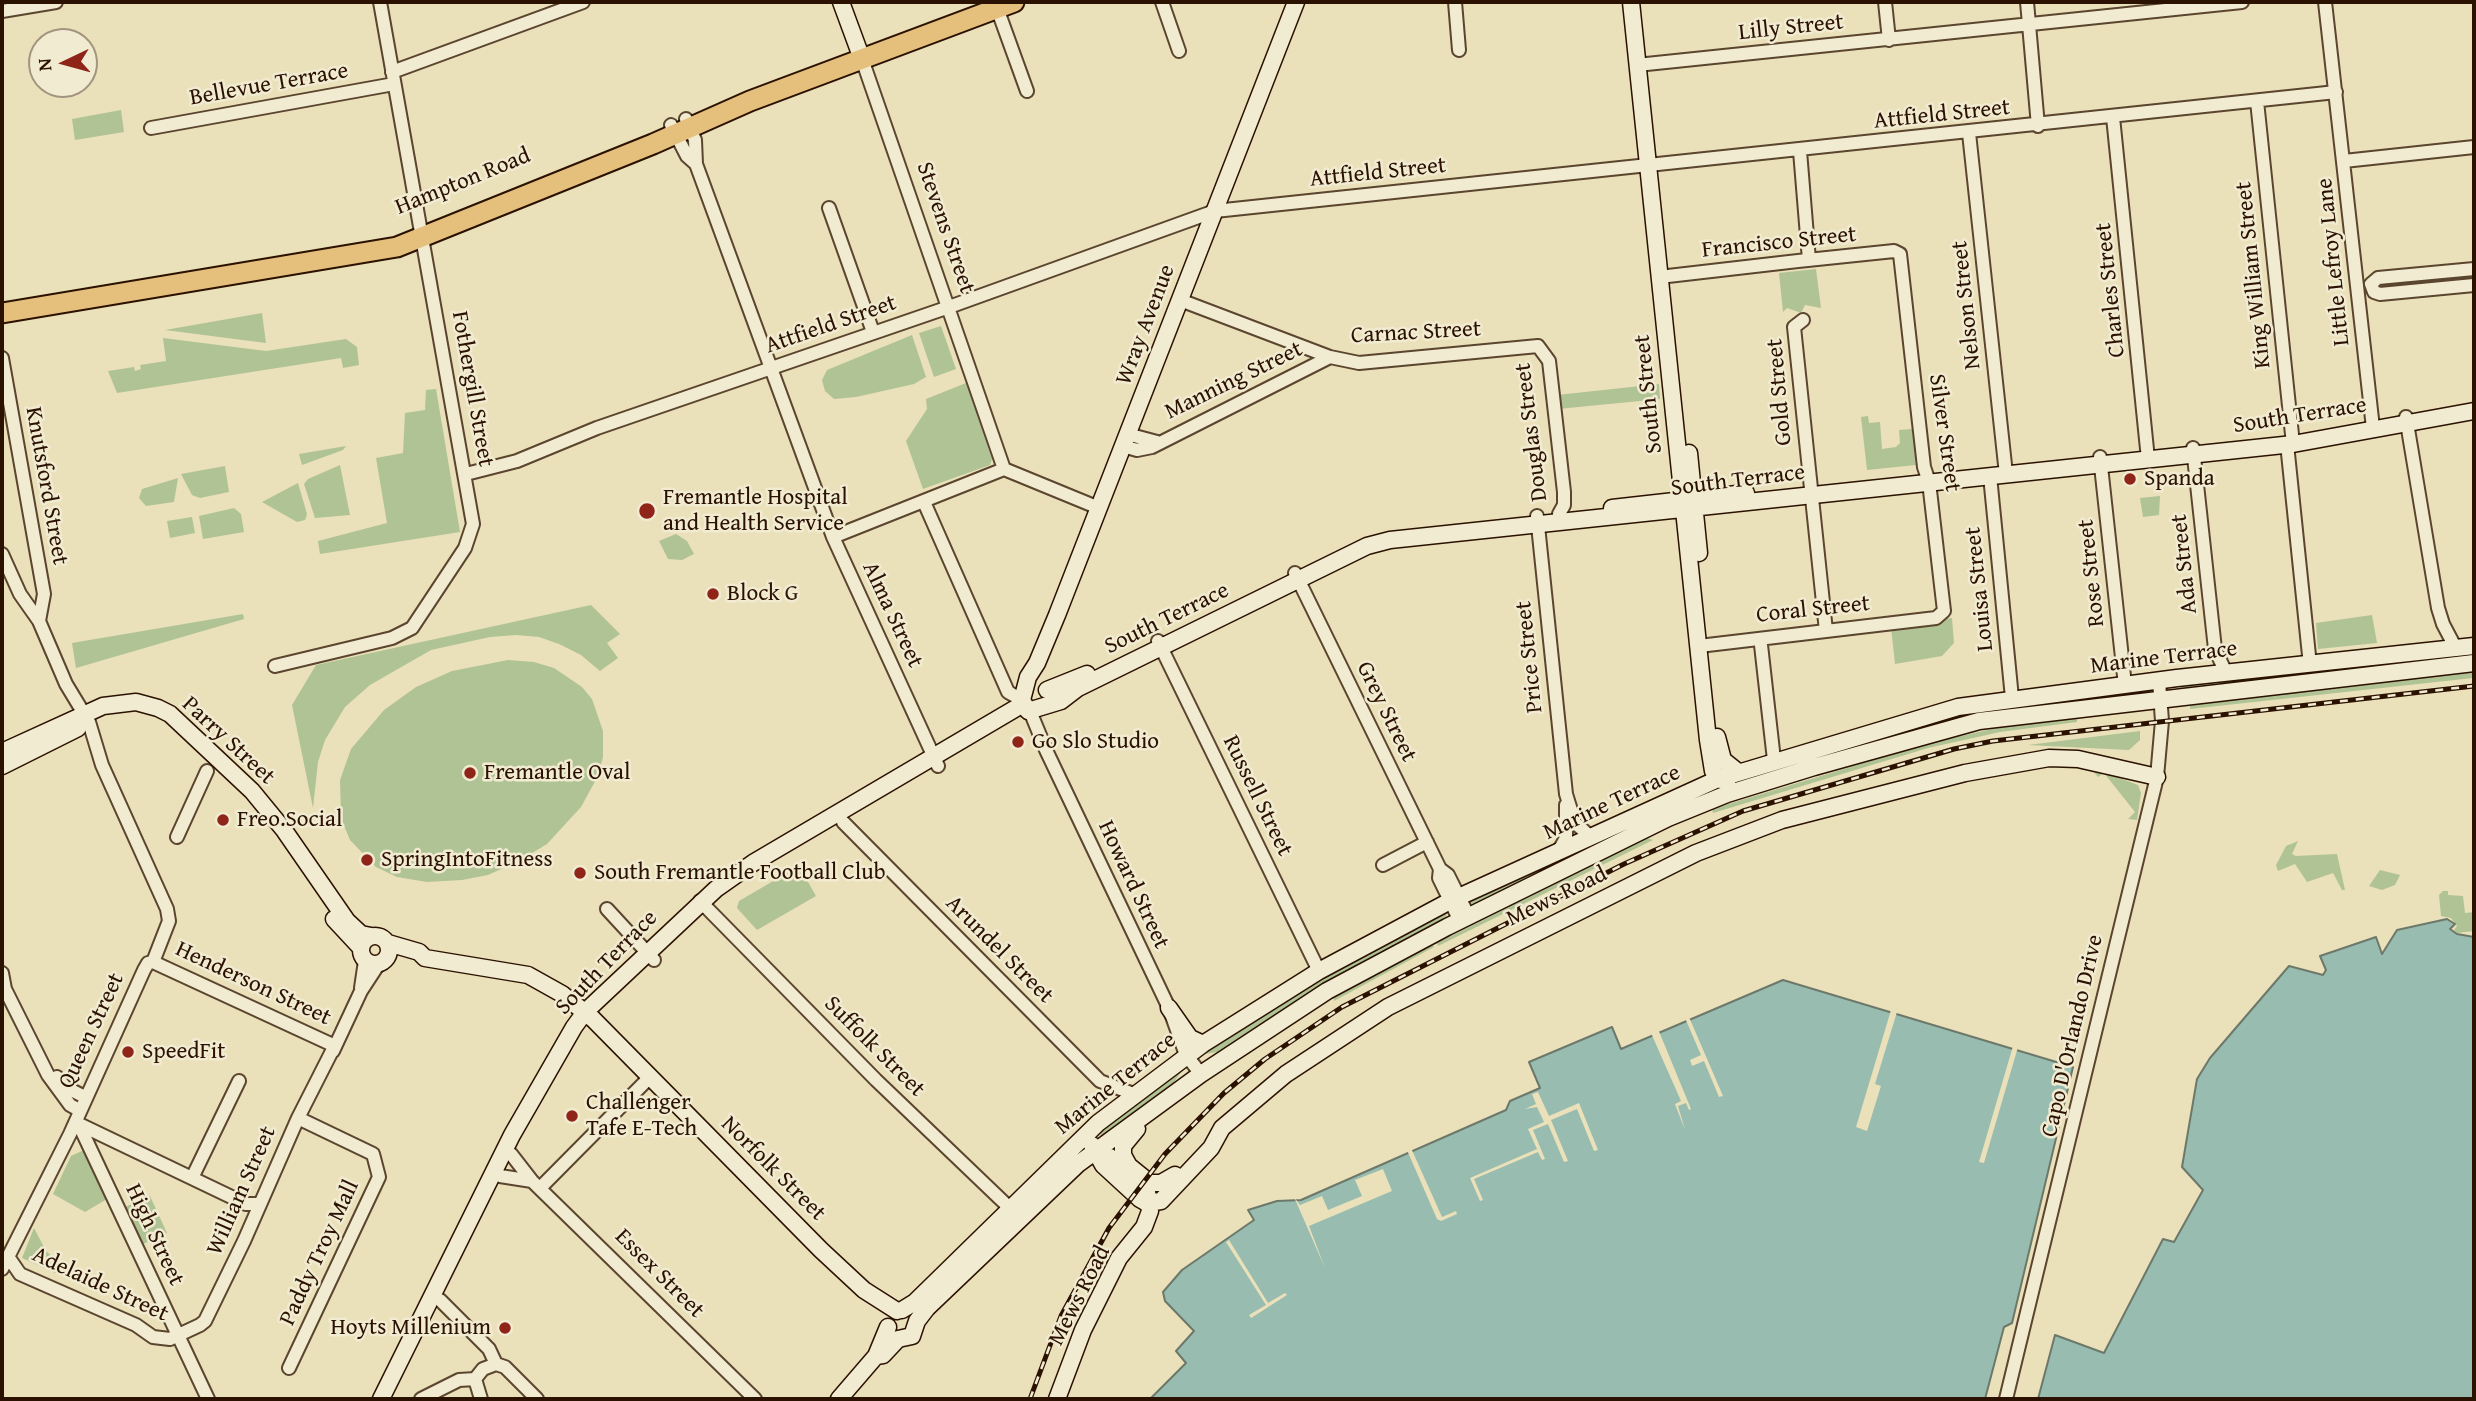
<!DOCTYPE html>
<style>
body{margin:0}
#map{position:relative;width:2476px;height:1401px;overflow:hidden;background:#eae0b9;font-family:"Gentium Book Plus",serif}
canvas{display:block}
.frame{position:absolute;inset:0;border:4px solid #2b1100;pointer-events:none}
.north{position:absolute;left:28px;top:28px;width:70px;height:70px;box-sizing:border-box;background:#f1ebd2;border:2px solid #a2947e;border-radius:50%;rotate:265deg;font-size:19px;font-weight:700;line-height:28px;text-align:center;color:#2b1100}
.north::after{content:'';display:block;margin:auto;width:24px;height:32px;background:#8f2418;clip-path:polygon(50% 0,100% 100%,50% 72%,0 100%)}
</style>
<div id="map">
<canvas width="2476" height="1401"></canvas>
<div class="frame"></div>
<div class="north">N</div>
</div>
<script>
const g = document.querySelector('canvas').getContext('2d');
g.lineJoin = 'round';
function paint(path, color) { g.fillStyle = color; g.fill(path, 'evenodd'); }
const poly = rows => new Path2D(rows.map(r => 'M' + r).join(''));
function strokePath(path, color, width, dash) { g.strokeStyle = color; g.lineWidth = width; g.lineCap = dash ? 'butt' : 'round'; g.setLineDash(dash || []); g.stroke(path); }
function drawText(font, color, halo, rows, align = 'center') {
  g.font = font + ' "Gentium Book Plus",serif'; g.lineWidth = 5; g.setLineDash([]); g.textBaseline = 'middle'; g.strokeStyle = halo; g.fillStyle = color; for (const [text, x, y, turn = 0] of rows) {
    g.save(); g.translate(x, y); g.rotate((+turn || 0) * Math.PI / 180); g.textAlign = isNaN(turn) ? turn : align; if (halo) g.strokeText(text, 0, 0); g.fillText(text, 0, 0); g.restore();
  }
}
paint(poly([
 [121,110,124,132,75,140,72,119],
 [1816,269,1821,308,1805,305,1801,313,1787,308,1783,312,1779,273],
 [2474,272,2474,282,2380,292,2375,284],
 [262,313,266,343,165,330],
 [941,326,956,369,934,377,919,333],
 [912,335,926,377,914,384,856,397,834,399,825,391,822,380,827,370],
 [163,338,266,351,346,339,357,347,359,365,343,368,341,358,117,393,108,371,134,367,135,371,141,369,140,365,166,361],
 [966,383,992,459,990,465,923,489,906,441,927,409,926,399],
 [1659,384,1660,399,1558,409,1557,395],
 [436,389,460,532,320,554,318,541,387,523,376,458,403,453,405,413,425,410,426,390],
 [1868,416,1869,423,1880,422,1882,449,1896,447,1900,443,1899,430,1912,429,1916,465,1867,470,1861,417],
 [346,446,343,450,302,465,299,454],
 [340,465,350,515,315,518,304,484,308,479],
 [225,466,229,492,200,498,192,495,181,474],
 [178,478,174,502,146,506,139,498,142,489],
 [298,483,307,514,305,520,297,522,262,502],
 [2160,496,2159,515,2143,517,2140,498],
 [234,508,241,514,244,532,203,539,199,516],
 [192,517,195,533,170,538,167,521],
 [676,534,687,541,694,554,682,560,668,559,659,541],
 [591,605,620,634,607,643,618,658,600,671,581,655,559,644,539,637,516,635,490,637,431,650,370,685,345,707,325,740,318,762,313,808,292,705,316,665],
 [243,614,244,619,76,668,72,643],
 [2372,615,2377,643,2318,649,2316,623],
 [1952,618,1954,643,1942,656,1895,664,1891,627],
 [508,660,534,662,554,668,582,687,592,699,603,731,603,757,598,776,581,807,547,844,519,861,488,875,462,880,427,882,397,877,376,867,350,840,341,818,340,780,351,749,384,710,416,687,452,671],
 [2309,671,2312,674,2182,695,2181,687,2196,681],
 [2474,672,2473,678,2190,709,2190,705],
 [2133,692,2137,692,2138,698,1976,716,1969,713],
 [2077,717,2077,722,2000,732,1928,748,1713,813,1712,809,1926,744,1996,728],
 [2140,731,2140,740,2129,750,2028,745],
 [2090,767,2138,785,2141,793,2137,820,2128,819,2135,812,2104,773,2098,777],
 [1709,790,1703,797,1478,905,1468,903,1468,900],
 [1647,838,1653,840,1438,946,1437,943],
 [2298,841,2292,854,2296,856,2337,854,2345,890,2342,890,2333,873,2307,882,2295,864,2278,871,2276,865,2286,846],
 [799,866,816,896,757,930,737,908,739,901],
 [2380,870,2400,875,2395,885,2382,890,2369,886],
 [2443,891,2448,891,2448,895,2463,896,2465,913,2474,912,2474,931,2457,933,2454,930,2457,926,2451,918,2441,916,2439,895],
 [1444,911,1447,916,1438,925,1224,1051,1205,1054,1203,1051,1262,1010],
 [1431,941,1434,947,1334,1001,1334,995],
 [1186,1065,1170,1088,1098,1141,1105,1125],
 [84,1150,107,1199,85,1212,53,1194,71,1156],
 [150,1196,167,1233,143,1244,125,1207],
 [34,1228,46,1251,58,1262,62,1276,22,1258]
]), '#b0c394');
const water = poly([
 [2447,919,2455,924,2450,929,2457,934,2474,937,2474,1399,2038,1399,2055,1335,2104,1353,2163,1239,2174,1242,2203,1190,2182,1167,2197,1079,2210,1058,2289,966,2323,975,2326,970,2320,956,2376,937,2382,954,2397,930,2447,919],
 [1783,980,2073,1067,2012,1323,2004,1327,1985,1399,1150,1399,1186,1363,1176,1351,1194,1331,1165,1301,1163,1292,1182,1270,1254,1220,1248,1210,1277,1201,1301,1200,1506,1110,1510,1101,1540,1088,1529,1062,1612,1027,1621,1049,1783,980]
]);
paint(water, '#98bdb0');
strokePath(water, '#6c786a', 2);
paint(poly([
 [1891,1010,1897,1012,1875,1084,1881,1086,1867,1131,1856,1127],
 [1689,1017,1723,1096,1719,1097,1704,1061,1692,1066,1690,1060,1701,1055,1685,1018],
 [1658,1029,1691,1109,1689,1110,1686,1103,1678,1106,1685,1130,1675,1104,1681,1101,1651,1033],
 [2013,1046,2018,1047,1984,1163,1979,1162],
 [1538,1092,1549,1116,1579,1103,1598,1150,1594,1151,1577,1109,1551,1120,1568,1161,1564,1162,1548,1124,1533,1130,1545,1159,1542,1160,1538,1152,1474,1179,1483,1200,1480,1201,1470,1178,1537,1149,1528,1129,1544,1122,1537,1107,1525,1109,1536,1104,1532,1094],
 [1411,1148,1442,1217,1456,1211,1457,1214,1441,1221,1437,1219,1407,1150],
 [1383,1169,1392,1191,1309,1226,1325,1268,1294,1197,1300,1205,1322,1196,1328,1210,1362,1196,1355,1180],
 [1229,1240,1268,1303,1285,1293,1287,1295,1251,1318,1249,1315,1266,1305,1226,1242]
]), '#eae0b9');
const street = poly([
 [1162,2,1179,51],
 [1455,2,1459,50],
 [1885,2,1889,40],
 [2027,2,2038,126],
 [2325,2,2373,428],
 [997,8,1027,91],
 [2,11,56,2],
 [862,59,1004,469],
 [1637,65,2242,2],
 [392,72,583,2],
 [2257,101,2293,444],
 [2113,117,2148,459],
 [686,119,695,140,696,164,833,537,938,766],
 [671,125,687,156,696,164],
 [151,128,394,84],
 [1969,133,2006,474],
 [1800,151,1809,260],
 [2344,161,2474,147],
 [829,208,873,332],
 [2474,269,2378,278,2371,284,2374,292,2380,294,2474,285],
 [1668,276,1798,261,1894,251,1900,254,1924,467,1929,482,1944,611,1936,618,1699,646],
 [1180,300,1330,357,1359,363,1538,346,1549,361,1564,492,1564,505,1559,514],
 [1803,320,1794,327,1826,631],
 [2,358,44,594,39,621],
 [2406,417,2438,608,2443,624,2454,645,2451,648],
 [1127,434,1157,442],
 [2287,444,2310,665],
 [1123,446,1137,450,1152,447,1330,357],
 [2193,448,2215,649,2226,673],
 [2100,457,2125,685],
 [466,474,517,461,597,428,949,307,1215,211,2336,92],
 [1990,476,2012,698],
 [924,502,1008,692,1022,700],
 [1537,516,1566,794,1575,823,1591,837],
 [833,537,1004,469,1099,508],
 [2,554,20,594,39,621,66,684,89,722,102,765,167,909,169,921,153,962],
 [1295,573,1440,869,1448,875,1469,917],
 [1158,641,1319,971],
 [1761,645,1774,760],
 [275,666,392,638,412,628,465,548,473,524,380,2],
 [1030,711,1046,750,1169,1008,1186,1055,1201,1074],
 [843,822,1100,1081,1136,1095],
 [177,837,207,771],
 [1557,854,1566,838,1566,805],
 [1383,865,1427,842],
 [1440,869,1439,878,1460,921],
 [700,901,876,1080,1016,1214],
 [607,909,654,960],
 [153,962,335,1046],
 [2,973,5,989,48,1075,70,1105,79,1110],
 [361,988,365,961],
 [333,1051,361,991,378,965],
 [57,1077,65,1087,85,1097],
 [81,1125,246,1204,259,1204],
 [80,1127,208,1399],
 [511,1154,532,1181,755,1399],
 [500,1176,532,1181],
 [192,1178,239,1081],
 [541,1187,650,1077],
 [9,1258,20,1274,136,1325,153,1337,170,1339,200,1325,205,1321,244,1241,298,1118,332,1051],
 [2,1269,70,1134,144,970,148,963,153,962],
 [440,1300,489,1349,496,1364,505,1367,537,1399],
 [289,1368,379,1177,373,1154,298,1118],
 [475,1379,483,1369,496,1364],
 [475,1379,481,1399],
 [421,1399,459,1380,475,1379],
 [2006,1399,2157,777,2162,721,2159,681]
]);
const secondary = poly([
 [841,2,862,59],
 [1631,2,1708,740,1713,771,1718,779,1727,782],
 [1689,453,1699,553],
 [1612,508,1746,493],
 [1047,690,1087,674],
 [1028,711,1061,701,1078,688,1367,546,1390,540,2293,444,2474,411],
 [1028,711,1022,700,1028,677,1037,663,1057,615,1296,2],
 [1717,737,1723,760,1738,772],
 [2,752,103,706,136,702,158,708,170,714,252,791,284,830,347,921,361,934,371,936],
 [2,766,78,728],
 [334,919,361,948],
 '361 950a14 14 0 1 1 28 0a14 14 0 1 1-28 0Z',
 [388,943,419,952,425,958,528,975,562,994,593,1019,821,1250,864,1290,897,1311],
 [1169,1008,1190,1038,1203,1044],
 [1137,1129,1123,1146,1123,1155,1129,1166,1150,1183,1161,1183,1175,1175],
 [1092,1145,1103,1165,1140,1199,1147,1203,1161,1201,1211,1148,1222,1128,1286,1074,1388,1007,1696,853,1782,820,1965,773,2049,758,2078,759,2157,777],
 [902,1310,915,1302,1098,1123,1203,1044,1319,971,1450,901,1718,779,1958,707,2177,678,2474,646],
 [876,1356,883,1355,898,1339,912,1336,917,1321,927,1308,1078,1164,1201,1074,1327,991,1447,927,1668,818,1727,794,1814,767,1979,721,2474,663],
 [381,1399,512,1135,574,1027,585,1012,716,889,753,863,1023,704],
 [839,1399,876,1356,888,1327],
 [1057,1399,1083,1330,1119,1258,1144,1227,1150,1211,1147,1192,1110,1157]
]);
const primary = poly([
 [2,313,397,247,653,144,750,101,1014,2]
]);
strokePath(street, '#5b452e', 16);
strokePath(secondary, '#2b1100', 19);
strokePath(primary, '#2b1100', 23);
strokePath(street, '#f1ebd2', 12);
strokePath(secondary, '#f1ebd2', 16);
strokePath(primary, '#e5c07c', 19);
const rail = poly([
 [1030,1399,1061,1316,1109,1228,1165,1154,1224,1093,1265,1059,1342,1007,1624,864,1743,811,1954,749,1993,741,2474,686]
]);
strokePath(rail, '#2b1100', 5);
strokePath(rail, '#f1ebd2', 2.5, [8]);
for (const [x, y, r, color] of [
 [2130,479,7,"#8f2418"],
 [647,511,9,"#8f2418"],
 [713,594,7,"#8f2418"],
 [1018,742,7,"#8f2418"],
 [470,773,7,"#8f2418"],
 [223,820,7,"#8f2418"],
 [367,860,7,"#8f2418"],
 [580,873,7,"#8f2418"],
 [128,1052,7,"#8f2418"],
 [572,1116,7,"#8f2418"],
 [505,1328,7,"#8f2418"]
]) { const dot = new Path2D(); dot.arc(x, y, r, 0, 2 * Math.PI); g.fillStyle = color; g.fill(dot); strokePath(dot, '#f1ebd2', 2.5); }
drawText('23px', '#2b1100', '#f1ebd2', [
 ["Lilly Street",1791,28,-6],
 ["Bellevue Terrace",269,85,-10],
 ["Attfield Street",1942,115,-6],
 ["Attfield Street",1378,173,-6],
 ["Hampton Road",463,182,-22],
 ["Stevens Street",945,228,71],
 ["Francisco Street",1779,243,-6],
 ["Little Lefroy Lane",2334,262,-96],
 ["King William Street",2254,275,-96],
 ["Charles Street",2111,290,-96],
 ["Nelson Street",1967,305,-96],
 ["Attfield Street",831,325,-19],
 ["Wray Avenue",1146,325,-69],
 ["Carnac Street",1416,333,-3],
 ["Manning Street",1234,381,-26],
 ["Fothergill Street",472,389,80],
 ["Gold Street",1780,392,-95],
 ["South Street",1649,394,-96],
 ["South Terrace",2300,416,-9],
 ["Douglas Street",1532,432,-97],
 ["Silver Street",1944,433,82],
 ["South Terrace",1738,481,-7],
 ["Knutsford Street",46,486,80],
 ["Ada Street",2185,564,-96],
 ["Rose Street",2092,573,-96],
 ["Louisa Street",1980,589,-96],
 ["Coral Street",1813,610,-6],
 ["Alma Street",892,615,65],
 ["South Terrace",1167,619,-26],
 ["Price Street",1530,657,-96],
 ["Marine Terrace",2164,658,-7],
 ["Grey Street",1386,712,64],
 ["Parry Street",228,741,43],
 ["Russell Street",1257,796,64],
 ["Marine Terrace",1612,803,-25],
 ["Howard Street",1133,885,65],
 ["Mews Road",1557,897,-26],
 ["Arundel Street",999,950,45],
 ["South Terrace",607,963,-46],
 ["Henderson Street",253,984,25],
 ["Queen Street",92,1031,-65],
 ["Capo D'Orlando Drive",2073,1036,-77],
 ["Suffolk Street",874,1047,45],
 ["Marine Terrace",1116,1084,-39],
 ["Norfolk Street",773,1169,45],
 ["William Street",242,1191,-66],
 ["High Street",154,1235,65],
 ["Paddy Troy Mall",320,1253,-65],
 ["Essex Street",659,1274,45],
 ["Adelaide Street",100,1285,25],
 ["Mews Road",1080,1296,-63]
]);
drawText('23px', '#2b1100', '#f1ebd2', [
 ["Spanda",2144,479],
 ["Fremantle Hospital",663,498],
 ["and Health Service",663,524],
 ["Block G",727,594],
 ["Go Slo Studio",1032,742],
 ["Fremantle Oval",484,773],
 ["Freo.Social",237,820],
 ["SpringIntoFitness",381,860],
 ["South Fremantle Football Club",594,873],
 ["SpeedFit",142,1052],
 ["Challenger",586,1103],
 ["Tafe E-Tech",586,1129],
 ["Hoyts Millenium",491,1328,"right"]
], 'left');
</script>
